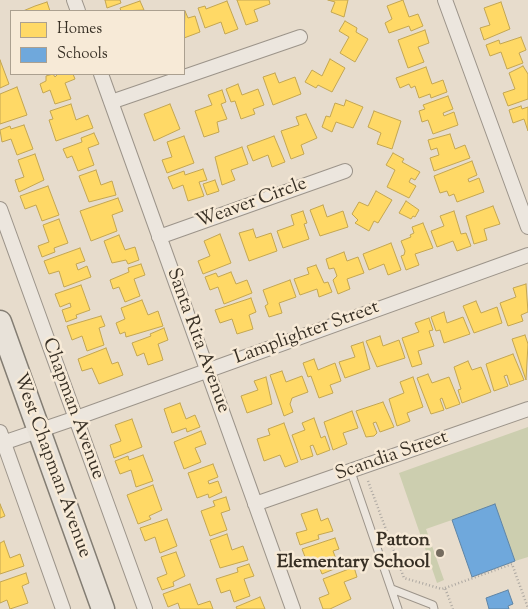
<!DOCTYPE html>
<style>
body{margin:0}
#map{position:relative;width:528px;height:609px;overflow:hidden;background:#e7dccc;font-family:"Sorts Mill Goudy",serif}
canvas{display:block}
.legend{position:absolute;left:10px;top:10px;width:175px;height:65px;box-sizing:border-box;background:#f7ead7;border:1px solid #aba090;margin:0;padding:6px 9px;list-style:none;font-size:15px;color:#383025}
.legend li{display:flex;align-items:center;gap:10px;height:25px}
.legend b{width:25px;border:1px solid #aba090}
</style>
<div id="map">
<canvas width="528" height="609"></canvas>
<ul class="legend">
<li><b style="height:14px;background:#ffd966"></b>Homes</li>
<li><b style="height:14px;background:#6fa8dc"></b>Schools</li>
</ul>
</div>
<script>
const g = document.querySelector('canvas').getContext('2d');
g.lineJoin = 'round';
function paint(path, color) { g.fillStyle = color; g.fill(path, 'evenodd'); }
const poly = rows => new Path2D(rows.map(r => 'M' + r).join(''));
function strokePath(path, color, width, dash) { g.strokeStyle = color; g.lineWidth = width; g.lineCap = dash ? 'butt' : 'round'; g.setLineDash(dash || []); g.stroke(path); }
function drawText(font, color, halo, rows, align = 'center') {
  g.font = font + ' "Sorts Mill Goudy",serif'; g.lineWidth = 5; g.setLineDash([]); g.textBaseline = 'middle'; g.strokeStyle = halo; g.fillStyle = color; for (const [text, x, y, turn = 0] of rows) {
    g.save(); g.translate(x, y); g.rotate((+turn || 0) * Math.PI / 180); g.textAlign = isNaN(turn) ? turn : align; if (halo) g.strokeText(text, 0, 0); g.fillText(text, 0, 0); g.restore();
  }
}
paint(poly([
 [528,427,528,557,515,561,495,505,426,529,444,580,437,583,399,473]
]), '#ccceaf');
const homes = poly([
 [105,0,120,0,121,3,107,8,105,0],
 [237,0,269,0,270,4,254,10,258,21,246,25,237,0],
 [328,0,348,0,344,17,331,12,335,2,328,0],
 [403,0,409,17,418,14,423,26,411,31,409,26,389,33,385,23,392,19,387,6,403,0],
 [140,1,144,10,121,11,120,8,140,1],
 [227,1,238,29,225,34,221,22,205,28,198,8,205,6,206,9,227,1],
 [47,2,50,11,23,11,35,6,47,2],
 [501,2,510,29,484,40,480,28,490,25,484,8,501,2],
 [185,11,188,18,195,16,200,32,184,38,185,11],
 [345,21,357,28,356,32,368,39,355,62,340,53,349,37,339,31,345,21],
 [425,30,429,43,418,47,424,62,408,68,398,40,425,30],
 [521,37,526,50,519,53,523,63,507,69,501,52,490,56,486,45,499,40,500,44,521,37],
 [330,59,345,68,332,92,318,85,316,88,305,82,312,70,322,76,330,59],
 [0,60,9,84,0,88,0,60],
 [523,66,528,74,528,99,508,106,503,93,515,89,509,73,523,66],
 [426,67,432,84,443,80,447,92,431,98,430,94,419,98,415,86,411,88,409,84,400,88,396,78,426,67],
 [275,73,279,83,295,77,301,94,273,105,263,77,275,73],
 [53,74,55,77,58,74,73,74,75,79,65,83,71,99,55,104,50,90,43,93,40,84,46,81,46,76,53,74],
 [238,84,242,95,258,89,264,105,253,109,255,114,241,119,235,101,231,102,226,89,238,84],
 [17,87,27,115,0,124,0,94,17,87],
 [222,90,226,102,221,104,227,119,217,122,219,132,204,137,195,111,212,105,208,95,222,90],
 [448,96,453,109,443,113,444,116,454,112,458,125,433,134,428,120,422,122,419,111,425,109,423,105,448,96],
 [346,100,363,107,353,128,336,122,332,132,322,127,326,116,330,117,335,103,344,106,346,100],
 [71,104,76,120,88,115,93,128,56,141,49,120,53,119,50,111,71,104],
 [170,104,180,129,154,141,144,114,170,104],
 [521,106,522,109,528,107,528,131,524,119,513,123,509,110,521,106],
 [374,111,401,121,392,149,377,144,381,133,368,127,374,111],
 [306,114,317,138,301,145,304,154,291,159,281,131,299,125,296,117,306,114],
 [24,125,33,149,17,155,11,139,2,142,0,130,10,126,11,129,24,125],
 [94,133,99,144,88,148,94,165,78,171,72,156,67,158,63,149,82,142,81,138,94,133],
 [450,134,455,149,465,145,470,158,434,171,430,158,439,155,437,148,431,150,428,140,450,134],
 [184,136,194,163,167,173,162,160,172,157,167,142,184,136],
 [274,136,285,162,272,167,268,155,253,161,247,146,274,136],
 [242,147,248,164,231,170,235,180,222,185,215,157,242,147],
 [393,153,404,159,402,162,420,172,415,180,411,178,409,182,416,186,409,198,387,187,395,170,386,165,393,153],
 [35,154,44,180,19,192,15,180,24,177,18,160,35,154],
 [472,161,477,175,468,179,469,182,479,178,484,192,457,202,454,194,449,196,447,191,440,193,434,176,472,161],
 [203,169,207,180,199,182,204,196,188,201,183,185,173,189,168,177,184,171,185,175,203,169],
 [96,170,101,185,112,181,116,195,89,202,79,176,96,170],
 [215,180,219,191,207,195,203,184,215,180],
 [48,186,59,215,42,221,36,205,25,209,20,196,48,186],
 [376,191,392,200,378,223,374,221,369,231,355,223,358,220,352,214,359,202,368,206,376,191],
 [118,198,123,211,112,215,117,231,91,241,80,211,118,198],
 [406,201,419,210,415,217,413,216,411,219,399,213,406,201],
 [323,205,327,217,343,211,348,227,320,236,310,210,323,205],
 [493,206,500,224,484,229,487,240,474,244,466,216,493,206],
 [303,211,307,223,304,224,309,239,283,248,277,231,294,225,291,215,303,211],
 [454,211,461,234,466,233,471,246,457,251,453,241,437,247,431,231,444,226,440,216,454,211],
 [59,219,68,243,54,248,55,252,42,257,38,246,49,242,43,225,59,219],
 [423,223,433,248,415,254,419,265,406,270,401,256,404,255,405,251,401,241,411,237,410,235,414,233,412,227,423,223],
 [253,229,256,238,271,233,277,251,249,261,239,233,253,229],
 [220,234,231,263,203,274,198,261,210,256,204,241,220,234],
 [119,235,125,250,135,247,139,260,128,264,126,260,112,263,104,241,119,235],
 [391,243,401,270,388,275,384,264,369,270,363,254,391,243],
 [80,248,85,261,76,264,78,270,87,266,91,277,64,287,59,271,49,274,44,261,80,248],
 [344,252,347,261,358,257,364,273,347,279,350,289,338,294,333,280,337,276,334,268,329,269,326,259,344,252],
 [141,264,145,275,134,279,140,296,125,302,119,287,113,289,110,280,129,272,128,268,141,264],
 [316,265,324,283,328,282,332,292,319,297,317,289,300,295,294,279,309,274,307,268,316,265],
 [231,272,236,284,247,280,252,293,224,304,218,287,210,290,205,277,216,273,218,277,231,272],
 [290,280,296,297,279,303,282,313,269,317,265,306,268,304,263,290,290,280],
 [526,284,528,312,521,315,523,321,508,326,500,303,516,297,513,288,526,284],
 [81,285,90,310,76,315,77,318,66,322,62,310,71,307,70,303,60,307,55,294,81,285],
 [251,298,256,312,249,315,253,329,237,334,232,319,220,323,215,310,251,298],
 [142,300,148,315,158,311,163,326,126,337,125,332,120,334,116,323,125,319,121,308,142,300],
 [476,301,481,313,497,307,502,323,474,333,463,306,476,301],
 [444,312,447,323,463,317,470,334,444,343,440,330,436,331,431,317,444,312],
 [101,316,105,326,99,328,104,345,87,351,82,336,72,340,67,326,101,316],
 [429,318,433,330,429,331,434,346,418,351,422,364,412,367,402,338,419,332,415,323,429,318],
 [164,328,168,340,158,344,163,360,148,365,144,353,137,356,132,343,151,336,150,334,164,328],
 [525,335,528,344,526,380,512,339,525,335],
 [380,336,383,346,399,340,405,358,377,367,366,341,380,336],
 [363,342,370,369,345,378,339,362,355,357,351,346,363,342],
 [106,348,112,364,118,362,123,375,99,384,92,368,82,371,78,359,106,348],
 [513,354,524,380,510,385,507,375,504,376,508,386,494,391,486,364,513,354],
 [314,359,318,370,335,363,341,381,330,385,333,393,319,398,311,376,308,377,303,363,314,359],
 [468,361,472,370,481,367,491,392,462,403,458,390,461,389,454,367,468,361],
 [282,371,286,382,302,376,308,392,292,398,290,404,293,412,284,416,270,375,282,371],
 [428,374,432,383,449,377,460,404,446,409,442,398,440,399,444,410,431,414,417,378,428,374],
 [266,377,272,404,247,413,241,396,258,390,254,381,266,377],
 [413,377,423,407,407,413,410,421,397,426,389,399,404,393,400,382,413,377],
 [383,402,394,427,380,432,376,422,373,423,377,433,374,436,366,437,356,411,383,402],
 [180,403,186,419,195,415,200,427,187,432,186,428,172,433,164,409,180,403],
 [352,411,358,428,343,433,347,444,333,450,324,422,352,411],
 [314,418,321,438,325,436,330,450,317,455,313,445,310,446,313,456,301,460,292,435,305,430,302,423,314,418],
 [132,419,142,447,114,458,110,445,121,441,115,425,132,419],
 [284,423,298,462,285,467,280,455,264,461,257,439,270,435,268,429,284,423],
 [201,431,206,444,195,448,201,462,184,469,174,442,201,431],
 [143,455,153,481,136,487,131,470,120,474,115,461,128,456,129,460,143,455],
 [213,464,218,477,208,481,209,484,218,481,222,492,209,498,208,494,197,498,188,473,213,464],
 [153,485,162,510,149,516,151,519,138,524,127,495,153,485],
 [226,497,230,510,221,513,227,530,210,536,201,511,215,506,213,501,226,497],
 [0,504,5,516,0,518,0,504],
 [317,509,321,521,328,518,333,531,318,535,319,539,300,545,296,533,307,530,301,514,317,509],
 [167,519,177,546,160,553,155,537,145,541,140,528,167,519],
 [227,534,232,550,243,546,248,560,220,568,210,540,227,534],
 [335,538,339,549,333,551,339,567,322,574,316,559,307,562,302,549,335,538],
 [4,541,10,558,20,554,24,566,0,574,0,543,4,541],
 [176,552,185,576,173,582,174,586,162,590,157,578,167,574,161,557,176,552],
 [249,564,254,576,244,579,250,596,234,602,230,590,221,593,216,579,238,572,237,568,249,564],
 [354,567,357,577,344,582,351,599,330,609,323,609,319,598,329,594,323,579,354,567],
 [26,573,29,583,22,586,28,603,10,609,7,600,0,603,0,582,26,573],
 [190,584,198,605,210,601,213,609,180,609,178,603,168,607,163,594,190,584],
 [260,597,265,609,237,609,236,607,260,597]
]);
paint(homes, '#ffd966');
strokePath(homes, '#c3a652', 1);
const schools = poly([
 [495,504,515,561,472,577,452,520,495,504],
 [508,590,513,604,508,606,509,609,489,609,486,598,508,590]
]);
paint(schools, '#6fa8dc');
strokePath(schools, '#5e84a5', 1);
const lane = poly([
 [351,472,398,609],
 [392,589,433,605,434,609]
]);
const street = poly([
 [74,0,78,11],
 [445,0,528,227],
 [101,74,293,609],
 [111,102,300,37],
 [0,209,145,609],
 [159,237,345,171],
 [0,432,63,609],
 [0,444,76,418,528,255],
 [255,504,528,409]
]);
const primary = poly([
 [0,322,103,609]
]);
strokePath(lane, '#9c948a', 9);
strokePath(street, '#9c948a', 16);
strokePath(primary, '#837d73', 25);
strokePath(poly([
 [368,481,404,578,442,589,445,588,453,609],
 [445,588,512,564,528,608]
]), '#aca7a1', 2.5, [1, 2.5]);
strokePath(lane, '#ece6de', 7);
strokePath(street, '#ece6de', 14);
strokePath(primary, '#e8e2d9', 22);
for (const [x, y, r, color] of [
 [440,553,5,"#756c5f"]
]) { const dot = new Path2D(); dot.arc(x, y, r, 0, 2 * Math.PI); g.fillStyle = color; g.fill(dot); strokePath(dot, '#f7ead7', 2); }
drawText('19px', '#383025', '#f7ead7', [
 ["Weaver Circle",252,204,-20],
 ["Lamplighter Street",307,334,-20],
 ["Santa Rita Avenue",197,341,70],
 ["Chapman Avenue",72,409,70],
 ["Scandia Street",392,457,-19],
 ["West Chapman Avenue",51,466,70]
]);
drawText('bold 19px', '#383025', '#f7ead7', [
 ["Patton",430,542],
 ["Elementary School",430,564]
], 'right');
</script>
